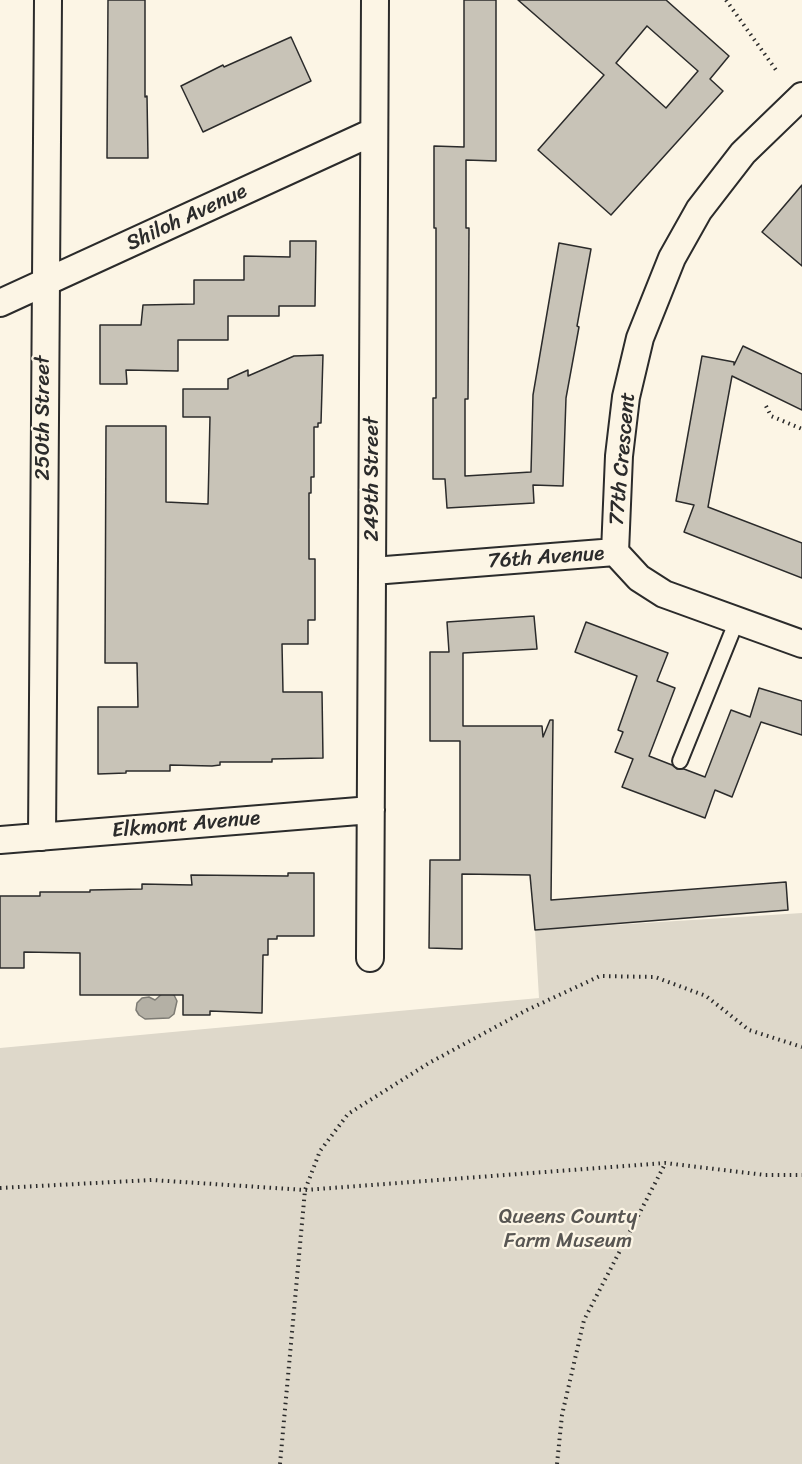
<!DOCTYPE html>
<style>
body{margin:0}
canvas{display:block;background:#fcf5e5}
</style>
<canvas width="802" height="1464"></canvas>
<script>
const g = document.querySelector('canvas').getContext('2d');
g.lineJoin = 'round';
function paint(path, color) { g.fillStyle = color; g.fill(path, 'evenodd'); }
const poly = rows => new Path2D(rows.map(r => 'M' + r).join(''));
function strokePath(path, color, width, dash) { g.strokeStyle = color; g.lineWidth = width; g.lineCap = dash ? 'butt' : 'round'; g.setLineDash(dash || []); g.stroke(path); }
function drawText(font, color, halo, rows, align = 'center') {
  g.font = font + ' Sriracha,sans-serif'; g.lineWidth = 4.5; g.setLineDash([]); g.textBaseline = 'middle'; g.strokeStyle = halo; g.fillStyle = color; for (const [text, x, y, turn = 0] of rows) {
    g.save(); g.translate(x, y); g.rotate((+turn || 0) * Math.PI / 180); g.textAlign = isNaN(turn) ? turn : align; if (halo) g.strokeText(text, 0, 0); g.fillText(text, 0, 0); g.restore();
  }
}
paint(poly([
 [802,913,802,1464,0,1464,0,1048,539,998,535,930]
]), '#ded8ca');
const water = poly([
 [169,992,174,995,177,1001,174,1014,169,1018,145,1019,139,1015,136,1010,137,1003,142,998,149,997,155,1000,163,993,169,992]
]);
paint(water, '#b4b0a5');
strokePath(water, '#7d7b74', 1.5);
const building = poly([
 [108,0,145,0,145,97,147,96,148,158,107,158,108,0],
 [464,0,496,0,496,161,466,160,466,228,469,228,468,399,465,399,465,476,531,472,533,395,559,243,591,249,577,326,579,327,566,398,563,486,533,485,534,503,447,508,445,479,433,479,433,398,436,398,436,228,434,228,434,146,464,147,464,0],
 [518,0,666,0,729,56,710,79,723,91,611,215,538,150,604,75,518,0],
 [647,26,698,71,666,108,616,63,647,26],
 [291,37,311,81,203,132,181,86,223,65,224,67,291,37],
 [802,185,802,266,762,232,802,185],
 [290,241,316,241,315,306,279,306,279,316,228,316,228,340,178,340,178,371,126,370,127,384,100,384,100,325,141,325,143,305,194,304,194,280,244,280,244,256,290,257,290,241],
 [743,346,802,374,802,410,732,376,708,507,802,543,802,578,684,532,694,505,676,501,702,356,734,362,734,365,743,346],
 [323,355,321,423,318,423,318,427,314,427,314,477,311,477,311,493,309,493,309,559,315,559,315,620,308,620,308,644,282,644,283,692,322,692,323,758,272,759,272,762,220,762,220,765,212,766,170,765,170,771,126,771,126,773,98,774,98,707,138,707,137,663,105,663,106,426,166,426,166,502,208,504,210,417,183,417,183,389,228,389,228,379,248,370,248,376,294,356,323,355],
 [534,616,537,649,463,653,463,726,542,726,543,737,550,720,553,720,551,900,786,882,788,910,535,930,530,875,462,874,462,949,429,948,430,860,460,860,460,741,430,741,430,652,449,652,447,622,534,616],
 [586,622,668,653,657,681,675,688,649,756,672,765,677,769,684,769,705,777,731,710,750,717,759,688,802,701,802,735,761,722,732,797,715,790,705,818,622,787,633,759,615,752,623,732,618,730,637,676,575,652,586,622],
 [288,873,314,873,314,936,277,936,277,939,268,939,268,955,263,955,262,1013,210,1011,210,1015,183,1015,183,995,80,995,80,953,24,952,24,968,0,968,0,896,40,896,40,892,90,892,90,890,142,889,142,884,192,885,191,875,288,876,288,873]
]);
paint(building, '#c8c3b7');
strokePath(building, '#2b2b2b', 1.5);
const lane = poly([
 [680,761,737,620]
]);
const street = poly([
 [0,303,373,132],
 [615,552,619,456,626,397,640,338,672,258,699,210,743,153,802,96],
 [373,571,615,552,639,578,664,594,802,644],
 [42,837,48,0],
 [0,840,371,810],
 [370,958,375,0]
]);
strokePath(lane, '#2b2b2b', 18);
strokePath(street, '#2b2b2b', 30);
strokePath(poly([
 [726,0,776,70],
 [766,406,771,416,802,429],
 [0,1188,152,1180,305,1190,665,1163,765,1175,802,1175],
 [280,1464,305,1190,320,1151,348,1114,429,1063,527,1010,600,976,655,977,706,996,749,1030,802,1047],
 [557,1464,562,1415,584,1320,665,1164]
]), '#2b2b2b', 4, [1.5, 4.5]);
strokePath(lane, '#fcf5e5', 14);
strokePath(street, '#fcf5e5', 26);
drawText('21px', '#2b2b2b', '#fcf5e5', [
 ["Shiloh Avenue",187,218,-25],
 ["250th Street",44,418,-90],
 ["77th Crescent",623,459,-85],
 ["249th Street",373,479,-90],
 ["76th Avenue",546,558,-4],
 ["Elkmont Avenue",186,825,-5]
]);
drawText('21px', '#585653', '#fcf5e5', [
 ["Queens County",568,1218],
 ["Farm Museum",568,1242]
]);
</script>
